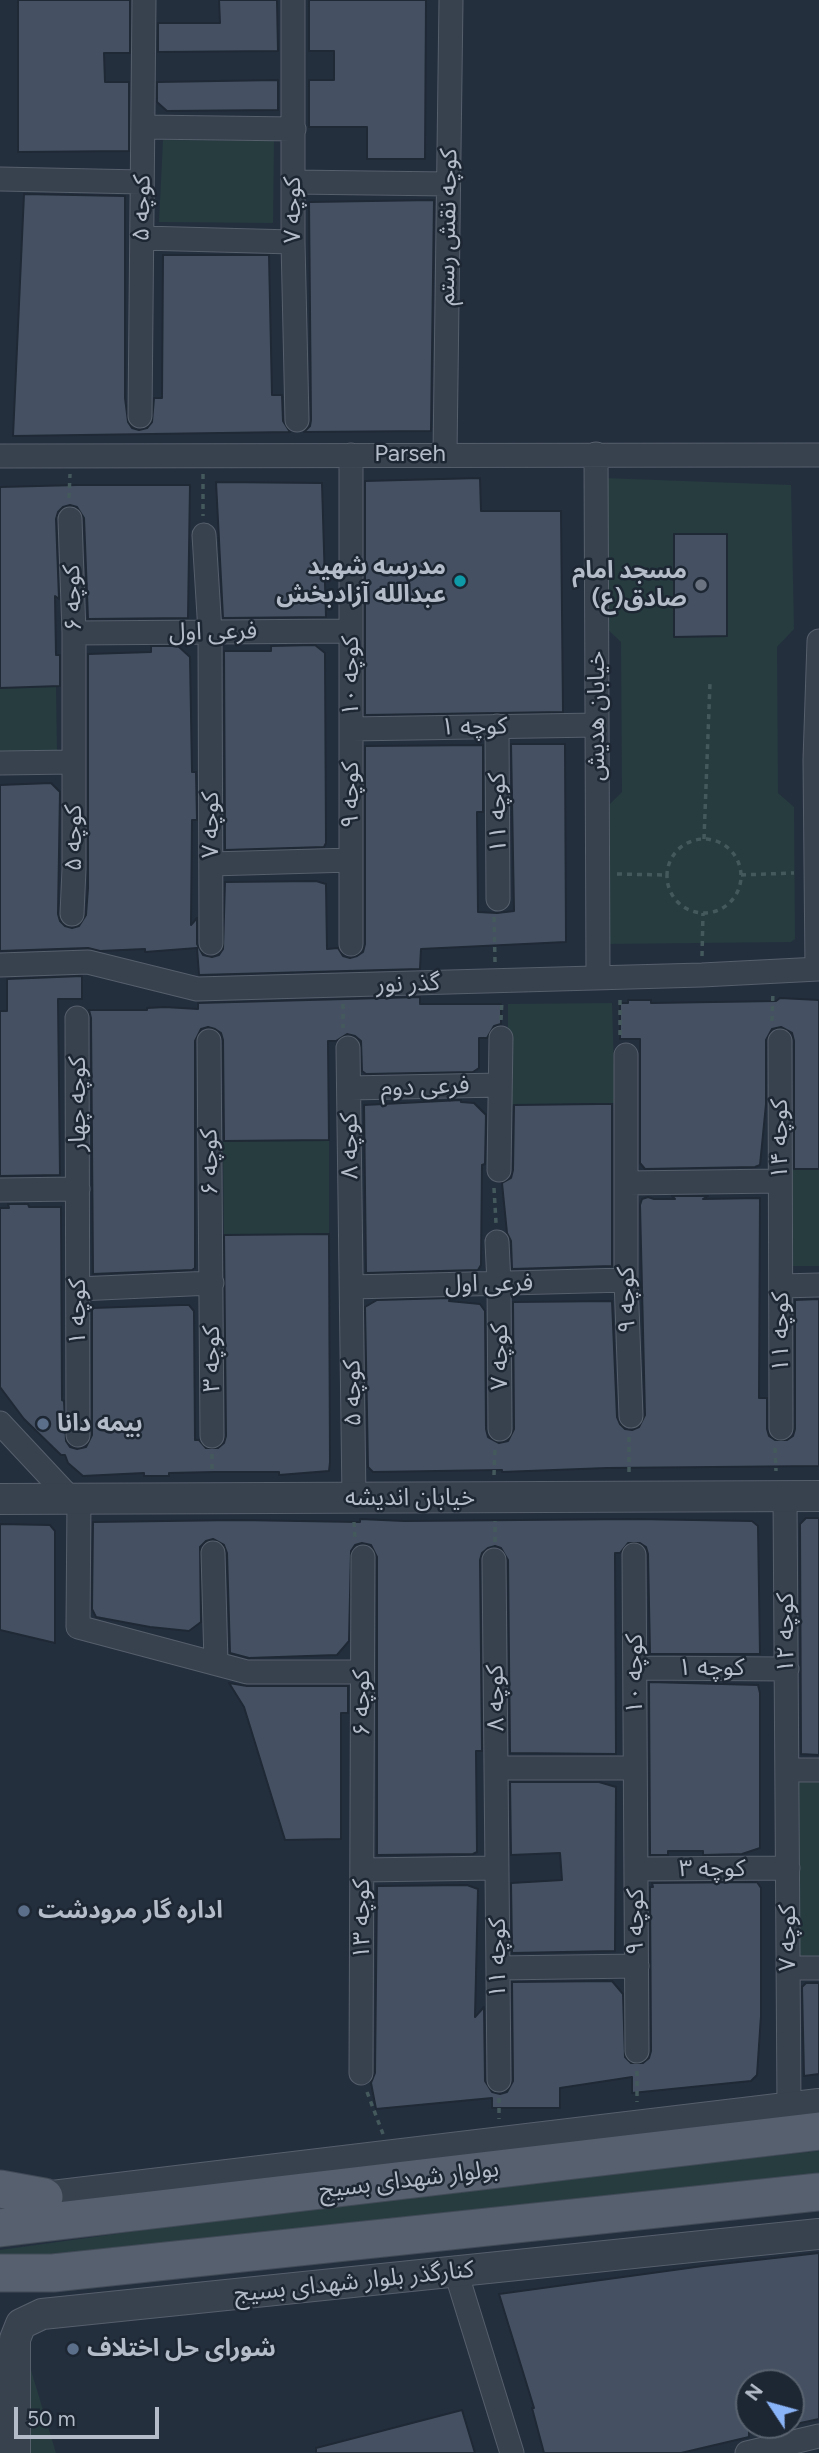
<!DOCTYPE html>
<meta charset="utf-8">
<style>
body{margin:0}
#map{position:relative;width:819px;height:2453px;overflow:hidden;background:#242f3e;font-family:Figtree,sans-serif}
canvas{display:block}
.north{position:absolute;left:735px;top:2369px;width:70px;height:70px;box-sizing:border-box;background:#1d2633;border:2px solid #59626f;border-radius:50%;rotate:306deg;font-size:19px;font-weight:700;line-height:28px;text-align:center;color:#b4bcc9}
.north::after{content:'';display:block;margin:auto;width:24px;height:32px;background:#8ab4f8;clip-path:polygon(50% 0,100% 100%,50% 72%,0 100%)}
.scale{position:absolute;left:14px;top:2407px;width:145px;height:32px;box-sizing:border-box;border:4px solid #b4bcc9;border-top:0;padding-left:9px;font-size:21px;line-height:24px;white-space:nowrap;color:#b4bcc9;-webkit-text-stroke:5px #1d2633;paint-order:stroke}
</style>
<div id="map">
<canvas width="819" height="2453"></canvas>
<div class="north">N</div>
<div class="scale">50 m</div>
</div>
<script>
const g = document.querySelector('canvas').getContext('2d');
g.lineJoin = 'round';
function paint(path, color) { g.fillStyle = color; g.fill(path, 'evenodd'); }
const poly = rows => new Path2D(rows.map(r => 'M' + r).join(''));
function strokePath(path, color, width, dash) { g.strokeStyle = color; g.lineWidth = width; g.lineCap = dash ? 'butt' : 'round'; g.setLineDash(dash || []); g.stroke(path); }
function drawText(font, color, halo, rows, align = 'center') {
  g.font = font + ' Figtree,"Noto Sans Arabic",sans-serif'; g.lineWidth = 5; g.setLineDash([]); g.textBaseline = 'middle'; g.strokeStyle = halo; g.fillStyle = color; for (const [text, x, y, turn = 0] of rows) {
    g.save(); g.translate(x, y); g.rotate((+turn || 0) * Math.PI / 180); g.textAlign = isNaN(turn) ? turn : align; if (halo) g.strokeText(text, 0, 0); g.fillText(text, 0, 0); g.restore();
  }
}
paint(poly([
 [163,140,274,141,273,223,159,222],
 [603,478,791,485,794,629,777,647,778,793,794,807,795,939,791,942,606,944,605,809,622,792,621,642,605,627],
 [674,534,727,534,727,635,674,637],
 [56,686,57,753,0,755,0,688],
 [612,1003,615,1103,508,1105,508,1004],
 [329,1140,329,1234,224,1235,223,1141],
 [789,1169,819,1169,819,1266,787,1266],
 [819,1781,819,1957,792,1958,793,1787,800,1782],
 [819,2151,819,2179,0,2262,0,2250,354,2201],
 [27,2357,56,2453,26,2453]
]), '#263c3f');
const building = poly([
 [18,0,130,0,130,53,104,53,105,82,129,82,129,151,18,152,18,0],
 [219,0,277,0,278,51,158,52,158,23,220,23,219,0],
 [309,0,426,0,425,159,367,159,367,127,309,127,309,80,334,80,334,51,309,51,309,0],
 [278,80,278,110,167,111,157,102,157,82,278,80],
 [24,194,125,196,125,398,128,422,132,428,139,430,147,428,152,422,154,398,162,398,163,255,269,255,272,395,282,395,283,421,290,432,13,436,24,194],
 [434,200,431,431,304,432,310,426,311,420,309,202,434,200],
 [480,478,481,511,561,511,563,712,365,715,365,481,480,478],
 [216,482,322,483,326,617,223,618,216,482],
 [77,485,190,485,188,618,88,619,84,518,77,507,70,505,63,507,58,512,56,519,59,599,55,596,56,655,60,655,60,686,0,688,0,487,77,485],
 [674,534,727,534,727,636,674,637,674,534],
 [315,645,325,653,326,843,324,847,225,850,224,651,271,651,271,646,315,645],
 [151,646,178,646,190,657,192,772,196,772,197,820,192,820,191,925,197,918,197,944,203,955,212,957,219,955,223,949,225,882,316,881,326,884,327,949,338,948,343,956,350,958,357,956,363,952,365,944,365,746,483,745,483,812,477,812,478,912,497,913,514,911,511,744,565,744,566,942,421,949,420,969,199,975,197,948,145,952,145,949,100,951,88,948,0,951,0,785,51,783,60,792,58,914,60,921,65,926,72,928,79,926,86,915,88,888,88,654,151,652,151,646],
 [82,976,82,999,58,999,60,1175,0,1176,0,1011,7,1011,7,979,82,976],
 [420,997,420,1004,501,1004,501,1024,494,1026,487,1038,479,1038,479,1068,473,1072,366,1074,362,1071,361,1041,355,1036,347,1034,336,1041,328,1041,329,1140,224,1141,223,1040,221,1033,215,1029,208,1027,201,1029,195,1041,195,1268,192,1270,93,1274,91,1018,89,1010,147,1010,147,1008,165,1007,198,1009,198,1003,420,997],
 [780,998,819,1000,819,1169,794,1169,794,1041,792,1033,781,1027,772,1029,766,1040,766,1104,760,1165,755,1167,645,1169,640,1163,640,1039,620,1039,620,1003,628,1003,628,1000,651,1000,651,1003,776,1001,780,998],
 [461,1100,461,1102,474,1103,486,1115,485,1164,482,1165,481,1265,478,1270,366,1273,364,1105,461,1100],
 [599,1104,612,1104,612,1266,512,1269,511,1241,507,1233,502,1183,511,1178,513,1170,514,1105,599,1104],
 [672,1196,708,1196,703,1199,760,1198,759,1398,767,1398,767,1429,769,1436,775,1440,787,1440,793,1436,795,1429,795,1300,819,1299,819,1466,607,1468,502,1472,502,1470,373,1472,368,1467,365,1307,377,1300,450,1298,449,1301,480,1304,485,1311,486,1429,488,1437,499,1443,508,1441,514,1429,513,1302,612,1301,617,1417,620,1424,625,1429,632,1430,639,1427,645,1415,640,1205,642,1199,648,1197,654,1199,675,1199,672,1196],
 [8,1204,28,1204,29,1207,61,1207,62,1400,64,1401,66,1441,70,1447,77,1449,86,1447,92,1435,92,1308,181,1305,189,1305,194,1311,195,1440,199,1440,206,1448,218,1448,224,1443,226,1436,224,1235,329,1234,330,1462,329,1471,279,1475,279,1472,215,1472,169,1473,169,1476,144,1476,144,1473,83,1476,68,1463,65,1455,61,1455,24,1419,0,1387,0,1208,9,1208,8,1204],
 [806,1518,819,1518,819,1755,801,1754,800,1524,806,1518],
 [360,1519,404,1521,635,1519,752,1521,758,1526,760,1654,650,1654,648,1554,646,1547,640,1543,628,1543,620,1553,615,1553,616,1754,510,1753,508,1560,501,1548,495,1546,488,1548,482,1553,480,1560,482,1751,476,1751,477,1852,473,1854,377,1855,377,1557,371,1545,362,1543,355,1545,351,1551,349,1641,337,1655,249,1658,230,1653,227,1553,224,1545,213,1539,206,1541,200,1547,201,1622,189,1631,150,1627,96,1617,92,1609,93,1522,238,1520,360,1522,360,1519],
 [0,1524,50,1525,55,1531,55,1643,0,1630,0,1524],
 [649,1682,758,1685,760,1693,760,1848,742,1854,703,1855,703,1851,668,1851,668,1855,650,1855,649,1682],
 [229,1683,247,1686,348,1686,348,1713,341,1713,341,1839,285,1840,244,1707,229,1683],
 [510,1782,599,1782,616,1787,615,1951,512,1953,511,1883,562,1880,560,1853,511,1855,510,1782],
 [757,1882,761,1888,761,2016,757,2075,751,2081,632,2093,632,2077,560,2088,560,2108,492,2108,492,2098,376,2109,371,2083,375,2073,377,1886,467,1885,478,1889,475,2017,484,2007,485,2081,492,2092,500,2094,507,2092,513,2081,512,1982,612,1981,623,1994,625,2057,631,2063,643,2063,649,2058,651,2051,650,1887,653,1887,652,1883,757,1882],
 [806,1983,819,1983,819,2074,804,2076,802,1987,806,1983],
 [819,2253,819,2419,791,2425,791,2383,749,2383,749,2437,681,2453,544,2453,532,2408,534,2408,499,2294,703,2266,819,2253],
 [462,2410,475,2453,316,2453,316,2448,462,2410]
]);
paint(building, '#455162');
strokePath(building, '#1f2835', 2);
const minor = poly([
 [293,0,293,242,297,420],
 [144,127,294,129],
 [0,179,142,182],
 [293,182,448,184],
 [142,238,293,242],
 [140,416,144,0],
 [445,454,451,0],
 [596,454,598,978],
 [0,456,819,455],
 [70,519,74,633,74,869,72,914],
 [204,535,210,632,211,943],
 [74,633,351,631],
 [497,726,498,899],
 [351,729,597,725],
 [0,763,74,762],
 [211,864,351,860],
 [351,944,351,455],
 [0,965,88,962,197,989,702,975,819,969],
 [817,969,815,760,819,641],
 [77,1018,78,1435],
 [209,1041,212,1436],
 [780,1041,781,1428],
 [348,1048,354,1499],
 [626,1055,626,1280,631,1416],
 [349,1088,500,1085],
 [499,1170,501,1038],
 [626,1183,780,1181],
 [0,1190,78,1189],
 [497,1242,499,1283,500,1429],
 [781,1286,819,1285],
 [352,1287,626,1280],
 [78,1289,212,1283],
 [0,1423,71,1499],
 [785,1496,789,2107],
 [79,1499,78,1627,247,1672,362,1672],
 [213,1553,216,1663],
 [634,1555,637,2051],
 [494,1560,499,2080],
 [635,1668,787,1669],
 [497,1768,635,1768],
 [787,1770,819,1770],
 [636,1869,788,1868],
 [362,1870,497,1868],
 [498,1968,637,1966],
 [788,1968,819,1968],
 [361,2073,363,1557],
 [456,2272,512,2453],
 [747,2453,819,2436]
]);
const tertiary = poly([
 [0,1499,819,1496],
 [44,2197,819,2104],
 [15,2453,15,2339,21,2324,42,2314,819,2234]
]);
const primary = poly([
 [0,2189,44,2197],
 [0,2228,819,2131],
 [0,2273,53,2273,819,2192]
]);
strokePath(minor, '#565f6c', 25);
strokePath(tertiary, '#565f6c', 32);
strokePath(primary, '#414a57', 39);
strokePath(poly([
 [203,474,203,516],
 [69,498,70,474],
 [704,839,710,683],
 '667 876a37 37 0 1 1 74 0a37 37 0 1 1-74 0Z',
 [617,874,667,875],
 [741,875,794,873],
 [494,917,495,962],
 [702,956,703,913],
 [343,1004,343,1028],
 [501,1020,502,1000],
 [772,1021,773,991],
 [620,1035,620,997],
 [494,1188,496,1223],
 [629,1437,629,1475],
 [775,1448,776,1471],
 [212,1454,212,1474],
 [494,1475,495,1448],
 [354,1522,355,1538],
 [495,1542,495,1521],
 [637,2071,637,2102],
 [367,2092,383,2134],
 [499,2098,499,2119]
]), '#44595c', 3.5, [5, 5]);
strokePath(minor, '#38414e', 23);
strokePath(tertiary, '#38414e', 30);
strokePath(primary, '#56606e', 37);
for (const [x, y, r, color] of [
 [460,581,7,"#0f9aa8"],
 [701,585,7,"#6b7280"],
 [43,1424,7,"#5c6f8a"],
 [24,1911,7,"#5c6f8a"],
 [73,2349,7,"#5c6f8a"]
]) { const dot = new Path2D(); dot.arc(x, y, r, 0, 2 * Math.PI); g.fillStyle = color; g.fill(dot); strokePath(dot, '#1d2633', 2.5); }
drawText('24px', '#b4bcc9', '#1d2633', [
 ["کوچه ۵",142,208,-89],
 ["کوچه ۷",293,210,-90],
 ["کوچه نقش رستم",448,227,-89],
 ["Parseh",410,454],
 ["کوچه ۶",73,598,-92],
 ["فرعی اول",213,632,-1],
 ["کوچه ۱۰",351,676,-90],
 ["خیابان هدیش",597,716,-90],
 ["کوچه ۱",474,727,-1],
 ["کوچه ۹",351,795,-90],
 ["کوچه ۱۱",498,813,-91],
 ["کوچه ۷",211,825,-90],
 ["کوچه ۵",74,838,-90],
 ["گذر نور",408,984,-2],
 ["فرعی دوم",425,1087,-2],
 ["کوچه چهار",78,1104,-90],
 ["کوچه ۱۴",780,1139,-90],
 ["کوچه ۸",350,1146,-91],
 ["کوچه ۶",210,1162,-91],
 ["فرعی اول",489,1284,-1],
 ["کوچه ۹",627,1300,-91],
 ["کوچه ۱",78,1312,-90],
 ["کوچه ۱۱",781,1332,-90],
 ["کوچه ۷",500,1357,-90],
 ["کوچه ۳",212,1359,-90],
 ["کوچه ۵",353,1393,-91],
 ["خیابان اندیشه",410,1498],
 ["کوچه ۱۲",786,1633,-90],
 ["کوچه ۱",711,1668],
 ["کوچه ۱۰",635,1674,-90],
 ["کوچه ۸",496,1698,-91],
 ["کوچه ۶",362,1703,-90],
 ["کوچه ۳",712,1869],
 ["کوچه ۱۳",362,1919,-90],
 ["کوچه ۹",636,1922,-90],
 ["کوچه ۷",788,1938,-90],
 ["کوچه ۱۱",498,1958,-90],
 ["بولوار شهدای بسیج",409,2180,-7],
 ["کنارگذر بلوار شهدای بسیج",354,2282,-6]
]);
drawText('bold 24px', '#b4bcc9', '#1d2633', [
 ["مدرسه شهید",446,567,"right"],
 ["عبدالله آزادبخش",446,595,"right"],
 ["مسجد امام",687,571,"right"],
 ["صادق(ع)",687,599,"right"],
 ["بیمه دانا",57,1424],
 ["اداره گار مرودشت",38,1911],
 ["شورای حل اختلاف",87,2349]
], 'left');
</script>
